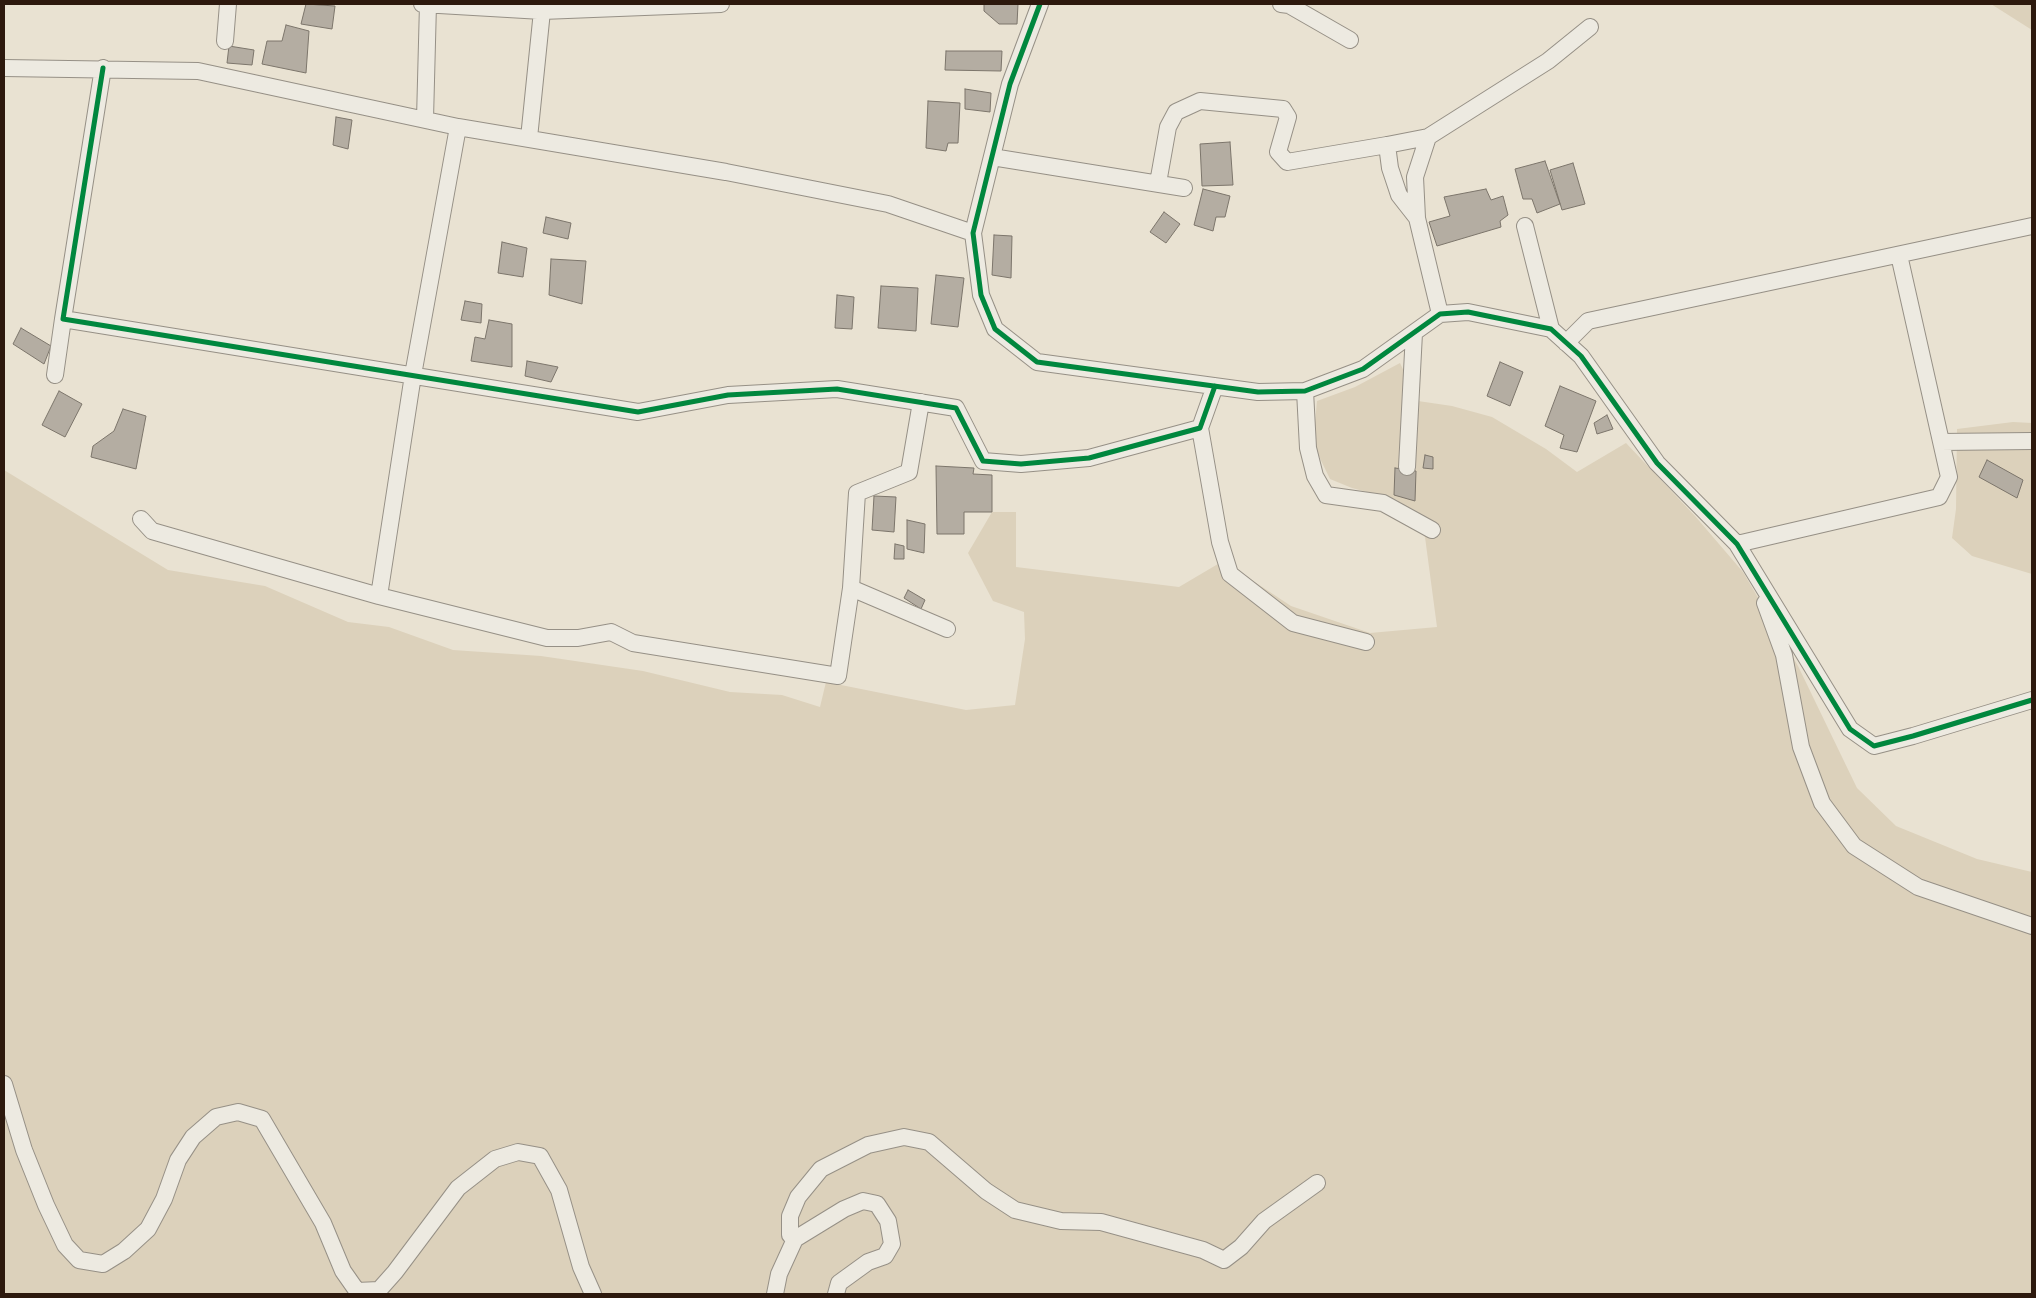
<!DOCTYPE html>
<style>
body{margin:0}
#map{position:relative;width:2036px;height:1298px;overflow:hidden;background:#e9e2d2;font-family:"Sorts Mill Goudy",serif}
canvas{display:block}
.frame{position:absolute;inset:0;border:5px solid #2d190d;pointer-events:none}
</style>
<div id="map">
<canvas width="2036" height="1298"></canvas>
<div class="frame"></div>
</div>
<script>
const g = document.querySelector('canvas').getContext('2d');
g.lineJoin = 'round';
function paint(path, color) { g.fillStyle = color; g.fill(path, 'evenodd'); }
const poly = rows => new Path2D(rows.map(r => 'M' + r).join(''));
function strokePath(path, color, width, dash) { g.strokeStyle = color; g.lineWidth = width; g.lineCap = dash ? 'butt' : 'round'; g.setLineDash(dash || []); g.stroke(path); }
paint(poly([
 [1991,4,2032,4,2032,30],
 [1400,363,1418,401,1452,406,1492,417,1546,449,1577,472,1626,443,1695,516,1743,572,1798,666,1857,788,1896,826,1977,859,2032,872,2032,1294,4,1294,4,470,168,570,265,586,348,622,389,627,453,650,541,656,643,671,730,692,782,695,820,707,826,682,966,710,1015,705,1025,639,1024,612,993,601,968,553,992,512,1016,512,1016,567,1179,587,1223,561,1291,606,1370,633,1437,627,1425,537,1397,500,1352,488,1330,479,1313,444,1317,401,1355,387],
 [2013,422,2032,423,2032,574,1972,556,1952,538,1956,509,1957,429]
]), '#dcd1bb');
const building = poly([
 [306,4,335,6,332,29,301,24,306,4],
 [984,4,1018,4,1017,24,999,24,984,11,984,4],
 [286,25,309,31,306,73,262,64,267,41,282,41,286,25],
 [229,46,254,50,252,65,227,63,229,46],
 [946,51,1002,51,1001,71,945,70,946,51],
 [965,89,991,93,990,112,965,109,965,89],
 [928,101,960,103,958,143,948,143,946,151,926,148,928,101],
 [336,117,352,120,348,149,333,145,336,117],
 [1230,142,1233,185,1202,186,1200,144,1230,142],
 [1545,161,1560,204,1537,213,1532,199,1523,199,1515,169,1545,161],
 [1573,163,1585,204,1562,210,1550,170,1573,163],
 [1203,189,1230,196,1225,217,1216,217,1213,231,1194,225,1203,189],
 [1486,189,1491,200,1503,196,1508,215,1500,221,1501,227,1437,246,1429,222,1450,216,1444,197,1486,189],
 [1164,212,1180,224,1166,243,1150,232,1164,212],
 [546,217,571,223,568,239,543,233,546,217],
 [994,235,1012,236,1011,278,992,275,994,235],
 [502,242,527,248,523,277,498,273,502,242],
 [551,259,586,261,582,304,549,295,551,259],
 [936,275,964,278,958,327,931,324,936,275],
 [881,286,918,288,916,331,878,328,881,286],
 [837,295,854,297,852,329,835,328,837,295],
 [465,301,482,304,481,323,461,320,465,301],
 [489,320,512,324,512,367,471,361,475,337,485,339,489,320],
 [21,328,51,346,44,364,13,344,21,328],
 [527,361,558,367,551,382,525,376,527,361],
 [1500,362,1523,372,1510,406,1487,396,1500,362],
 [1560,386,1596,401,1577,452,1560,448,1564,435,1545,426,1560,386],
 [59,391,82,404,65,437,42,425,59,391],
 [123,409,146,416,136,469,91,457,93,446,114,431,123,409],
 [1607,415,1613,429,1597,434,1594,423,1607,415],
 [1425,455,1433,457,1433,469,1423,468,1425,455],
 [1987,460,2023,480,2017,498,1979,477,1987,460],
 [936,466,974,468,973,474,992,475,992,512,964,512,964,534,937,534,936,466],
 [1395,468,1416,471,1415,501,1394,495,1395,468],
 [874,496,896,497,894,532,872,530,874,496],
 [907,520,925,524,924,553,907,549,907,520],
 [895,544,904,546,904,559,894,559,895,544],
 [908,590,925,600,921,609,904,598,908,590]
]);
paint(building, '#b4ada2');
strokePath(building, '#7c756b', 1);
const minor = poly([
 [422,4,542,11,721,4],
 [1040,4,1010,84,973,233,981,295,995,329,1037,362,1258,392,1305,391,1363,369,1440,314,1468,312,1551,329,1581,356,1657,463,1737,544,1850,729,1874,746,1913,736,2032,700],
 [1281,4,1289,5,1350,40],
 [225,41,228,4],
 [4,68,198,71,458,127,726,172,888,204,973,233],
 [103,68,63,319,638,412,728,395,837,389,956,408,983,461,1021,464,1089,458,1200,428,1215,386],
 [425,119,428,4],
 [1428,137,1415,177,1417,218,1440,314],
 [529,138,542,11],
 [1387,145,1390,168,1399,195,1417,218],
 [992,157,1184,188],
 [1158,183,1168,127,1176,112,1200,101,1283,109,1288,117,1278,152,1287,162,1387,145,1428,137,1548,61,1590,27],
 [1525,226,1551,329],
 [1566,343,1588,321,2032,226],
 [55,375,63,319],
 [1305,391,1308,448,1315,476,1326,495,1383,503,1432,530],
 [921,402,909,472,857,493,851,588,947,629],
 [1200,428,1220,542,1230,574,1293,623,1366,642],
 [1941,442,2032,441],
 [1407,467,1414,333],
 [141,519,152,531,379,596,547,638,578,638,611,632,633,643,838,676,851,588],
 [1737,544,1939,497,1949,477,1899,255],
 [379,596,413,375,458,127],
 [1765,603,1784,655,1801,747,1822,803,1854,846,1918,887,2032,926],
 [4,1084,24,1150,46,1205,65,1245,79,1260,103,1264,124,1251,148,1229,164,1199,178,1160,193,1137,216,1117,238,1112,262,1119,323,1223,343,1271,357,1291,379,1290,395,1272,458,1188,495,1159,518,1152,540,1156,559,1190,581,1267,593,1294],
 [775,1294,779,1274,795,1239],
 [836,1294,839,1283,868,1262,885,1256,892,1244,888,1221,877,1204,863,1201,844,1209,795,1239,790,1235,790,1216,798,1197,821,1169,868,1145,904,1137,929,1142,986,1191,1015,1210,1061,1221,1101,1222,1203,1250,1224,1260,1241,1247,1264,1221,1317,1183]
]);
strokePath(minor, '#969086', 18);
strokePath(minor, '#edeae1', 16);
strokePath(poly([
 [1040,4,1010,84,973,233,981,295,995,329,1037,362,1258,392,1305,391,1363,369,1440,314,1468,312,1551,329,1581,356,1657,463,1737,544,1850,729,1874,746,1913,736,2032,700],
 [103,68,63,319,638,412,728,395,837,389,956,408,983,461,1021,464,1089,458,1200,428,1215,386]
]), '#00873e', 5);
</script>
